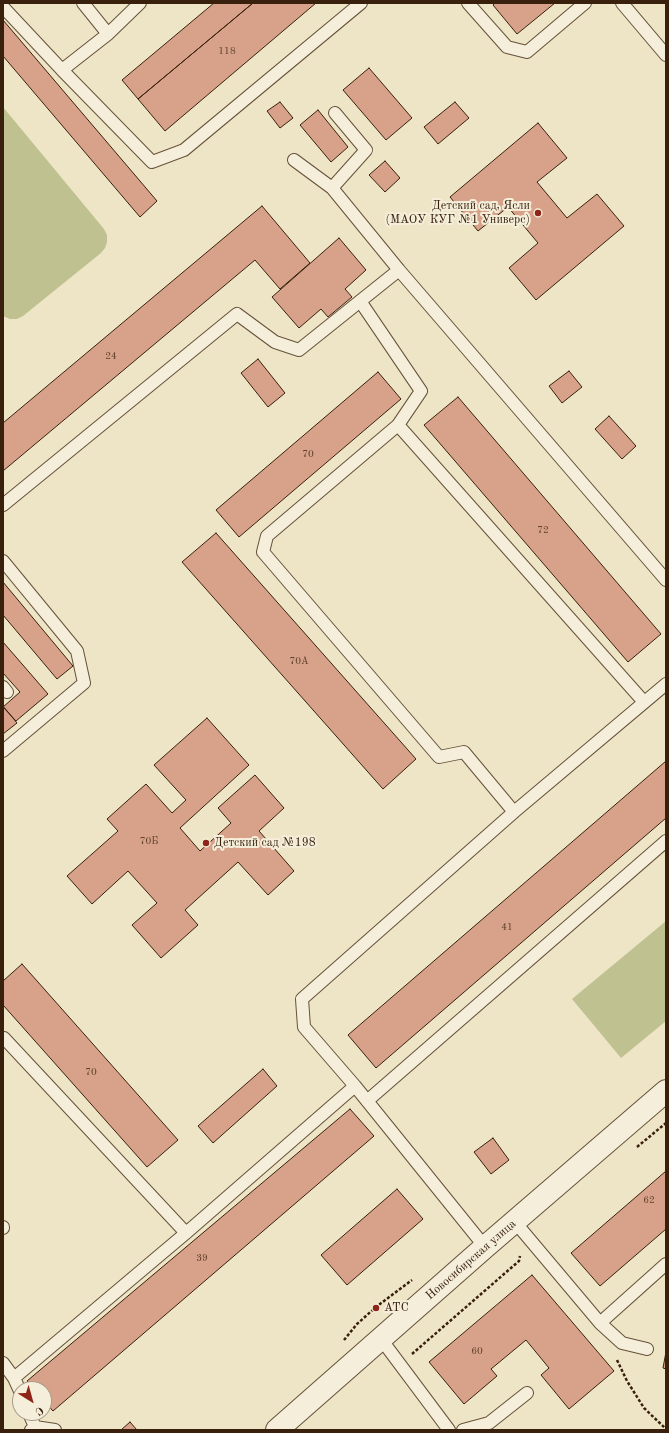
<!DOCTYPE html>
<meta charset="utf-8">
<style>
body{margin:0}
#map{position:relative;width:669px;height:1433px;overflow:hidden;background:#eee5c6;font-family:"Old Standard TT",serif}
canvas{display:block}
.frame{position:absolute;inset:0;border:4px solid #38200c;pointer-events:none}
.north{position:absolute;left:12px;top:1381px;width:40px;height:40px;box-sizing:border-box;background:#f4eeda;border:1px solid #a99c88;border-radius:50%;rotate:143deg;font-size:11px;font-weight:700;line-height:16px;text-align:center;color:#38200c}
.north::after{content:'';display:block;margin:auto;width:14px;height:18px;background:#8f2418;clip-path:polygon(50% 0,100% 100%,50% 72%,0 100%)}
</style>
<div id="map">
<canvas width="669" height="1433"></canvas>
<div class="frame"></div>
<div class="north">С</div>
</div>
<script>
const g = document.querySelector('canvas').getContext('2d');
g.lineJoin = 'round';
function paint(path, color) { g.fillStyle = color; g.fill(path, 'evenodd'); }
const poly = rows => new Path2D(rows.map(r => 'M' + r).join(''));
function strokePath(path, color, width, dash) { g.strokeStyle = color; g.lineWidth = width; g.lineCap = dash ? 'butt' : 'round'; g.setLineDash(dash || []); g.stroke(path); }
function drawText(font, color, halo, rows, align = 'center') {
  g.font = font + ' "Old Standard TT",serif'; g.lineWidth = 4; g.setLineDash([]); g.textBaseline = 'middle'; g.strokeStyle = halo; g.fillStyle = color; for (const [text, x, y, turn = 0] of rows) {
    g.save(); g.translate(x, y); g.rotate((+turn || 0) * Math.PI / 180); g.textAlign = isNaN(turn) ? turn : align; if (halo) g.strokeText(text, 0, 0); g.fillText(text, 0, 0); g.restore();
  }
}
paint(poly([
 [3,107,104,229,107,235,107,242,105,248,101,253,23,316,17,319,10,319,3,316],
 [666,921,666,1021,621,1058,572,999]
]), '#bfc290');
const building = poly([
 [214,3,253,3,138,99,122,80,214,3],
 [253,3,316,3,165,131,138,99,253,3],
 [495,3,555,3,517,34,493,5,495,3],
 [3,20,157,201,140,217,3,56,3,20],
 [369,68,412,118,386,140,343,90,369,68],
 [280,102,293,118,280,128,267,111,280,102],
 [455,102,469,118,438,144,424,127,455,102],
 [318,110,348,147,331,162,300,125,318,110],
 [538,123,567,158,537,182,567,218,597,194,624,226,536,300,509,268,538,243,508,207,478,231,450,197,538,123],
 [385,161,400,178,385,192,369,175,385,161],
 [262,206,310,263,280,289,255,260,3,471,3,423,262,206],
 [339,238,366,270,345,289,352,297,328,317,321,309,299,328,272,297,339,238],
 [258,359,285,393,268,407,241,373,258,359],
 [569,371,582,387,562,403,549,386,569,371],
 [378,372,401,399,239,537,216,510,378,372],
 [458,397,661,634,628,662,424,425,458,397],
 [609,416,636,446,622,459,595,429,609,416],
 [216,533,416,759,383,789,182,562,216,533],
 [3,582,73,666,57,679,3,615,3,582],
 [3,642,48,694,16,721,3,707,20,692,3,673,3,642],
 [3,706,17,723,3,734,3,706],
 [207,718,249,765,180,828,200,851,231,823,218,808,255,775,284,808,259,831,294,871,268,895,238,862,185,910,198,925,161,958,132,925,157,903,128,871,92,904,67,876,118,831,107,819,146,784,172,813,186,800,154,765,207,718],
 [666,761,666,818,376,1068,348,1035,666,761],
 [22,964,178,1140,147,1167,3,1005,3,981,22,964],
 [263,1069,277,1086,213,1143,198,1126,263,1069],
 [350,1109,374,1136,53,1411,44,1401,44,1389,34,1389,27,1381,350,1109],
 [493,1138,509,1160,491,1174,474,1152,493,1138],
 [666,1171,666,1229,600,1286,571,1253,666,1171],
 [397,1189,423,1219,347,1285,321,1255,397,1189],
 [532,1275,614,1371,569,1409,541,1375,549,1368,526,1340,491,1369,497,1376,464,1404,429,1362,532,1275],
 [666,1352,666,1369,663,1368,666,1352],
 [130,1422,137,1430,121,1430,130,1422]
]);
paint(building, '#d7a289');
strokePath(building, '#38200c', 1);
const service = poly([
 [83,3,108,34],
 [140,3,108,34,62,70,152,162,184,150,361,3],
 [468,3,507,47,527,52,585,3],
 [622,3,666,55],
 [3,7,62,70],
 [294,160,332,188,399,270,666,580],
 [332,188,366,150,335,113],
 [360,301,421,391,398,425,267,536,263,552,439,757,464,752,514,812],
 [398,425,644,702],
 [3,505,237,314,275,342,299,350,399,270],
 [3,561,77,651,84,683,3,751],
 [3,687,7,692],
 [4,1038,186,1233],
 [367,1101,666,841],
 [511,1225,515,1222,600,1323,622,1343,647,1349],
 [3,1227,3,1228],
 [489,1243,485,1247,355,1086,304,1027,302,999,514,812,666,684],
 [600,1323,666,1264],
 [381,1339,449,1430],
 [3,1363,14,1378,20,1391],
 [14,1378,186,1233,355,1086],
 [29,1413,35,1427],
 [31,1430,35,1427,55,1430],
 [463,1430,489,1423,527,1393]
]);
const minor = poly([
 [277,1430,485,1247,666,1091]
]);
strokePath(service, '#66513a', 14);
strokePath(minor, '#66513a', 24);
strokePath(poly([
 [637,1147,666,1123],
 [344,1340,357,1324,376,1307,412,1280],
 [412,1354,519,1261,520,1256],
 [617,1360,627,1381,644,1408,666,1429]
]), '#38200c', 2.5, [3, 2]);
strokePath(service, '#f4eeda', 12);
strokePath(minor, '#f4eeda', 22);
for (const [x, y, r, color] of [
 [538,213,4,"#8f2418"],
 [206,843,4,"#8f2418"],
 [376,1308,4,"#8f2418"]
]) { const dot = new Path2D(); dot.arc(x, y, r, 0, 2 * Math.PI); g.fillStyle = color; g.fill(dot); strokePath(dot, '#f4eeda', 1.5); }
drawText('10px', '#60402b', null, [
 ["118",227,51],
 ["24",111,356],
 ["70",308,454],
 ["72",543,530],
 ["70А",299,661],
 ["70Б",149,841],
 ["41",507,927],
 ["70",91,1072],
 ["62",649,1200],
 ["39",202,1258],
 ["60",477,1351]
]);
drawText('12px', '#38200c', '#f4eeda', [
 ["Детский сад, Ясли",530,206,"right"],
 ["(МАОУ КУГ №1 Универс)",530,220,"right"],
 ["Детский сад №198",214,843],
 ["АТС",384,1308]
], 'left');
drawText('12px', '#38200c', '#f4eeda', [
 ["Новосибирская улица",471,1260,-41]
]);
</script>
